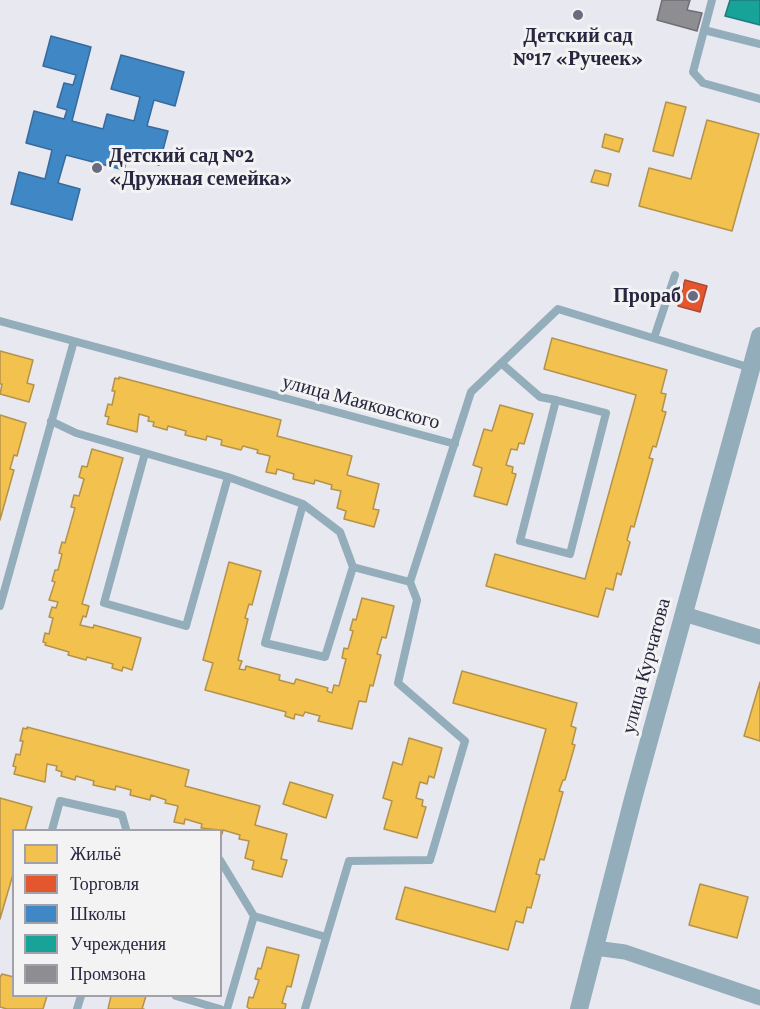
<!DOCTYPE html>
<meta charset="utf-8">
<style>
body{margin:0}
#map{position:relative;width:760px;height:1009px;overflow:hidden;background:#e8e8f0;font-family:"Crimson Pro",serif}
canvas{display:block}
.legend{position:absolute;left:12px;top:829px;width:210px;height:168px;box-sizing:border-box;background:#f3f3f3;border:2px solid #a2a1ab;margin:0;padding:8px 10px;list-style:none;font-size:18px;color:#282640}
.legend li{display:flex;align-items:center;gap:12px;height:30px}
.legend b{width:30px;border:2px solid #a2a1ab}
</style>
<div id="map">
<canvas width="760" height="1009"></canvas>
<ul class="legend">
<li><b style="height:16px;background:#f2c14e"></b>Жильё</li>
<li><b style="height:16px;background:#e4572e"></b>Торговля</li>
<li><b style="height:16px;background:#3f88c5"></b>Школы</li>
<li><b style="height:16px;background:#17a398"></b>Учреждения</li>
<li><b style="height:16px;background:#8d8d92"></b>Промзона</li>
</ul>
</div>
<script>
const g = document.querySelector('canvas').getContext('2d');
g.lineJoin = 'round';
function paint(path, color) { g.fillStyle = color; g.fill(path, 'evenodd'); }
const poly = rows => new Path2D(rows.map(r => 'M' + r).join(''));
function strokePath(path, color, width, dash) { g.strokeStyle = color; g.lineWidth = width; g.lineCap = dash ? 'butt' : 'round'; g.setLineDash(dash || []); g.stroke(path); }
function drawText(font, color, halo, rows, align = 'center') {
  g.font = font + ' "Crimson Pro",serif'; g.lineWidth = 6; g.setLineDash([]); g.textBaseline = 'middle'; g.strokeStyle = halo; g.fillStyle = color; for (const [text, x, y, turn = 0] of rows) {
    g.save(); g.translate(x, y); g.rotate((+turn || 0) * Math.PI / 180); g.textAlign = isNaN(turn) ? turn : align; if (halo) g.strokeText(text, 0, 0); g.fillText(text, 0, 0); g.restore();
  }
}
const homes = poly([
 [666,102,686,107,673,156,653,151,666,102],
 [707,120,759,134,732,231,639,206,649,168,691,179,707,120],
 [605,134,623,139,619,152,602,147,605,134],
 [595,170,611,174,608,186,591,182,595,170],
 [552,338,667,370,661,393,666,394,662,411,666,412,656,447,653,446,649,458,653,459,634,527,631,526,627,540,630,542,621,575,617,573,613,590,606,588,598,617,486,586,495,554,585,579,636,395,544,369,552,338],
 [0,351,33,360,27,383,34,385,29,402,0,394,2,384,0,384,0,351],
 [119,377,281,420,277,436,352,456,347,475,379,484,373,509,379,510,374,527,344,519,346,511,337,508,341,491,331,489,332,485,315,480,314,484,293,479,294,474,277,469,276,474,266,472,270,456,257,453,258,450,243,446,241,450,221,445,222,440,207,436,206,440,185,435,186,431,168,426,167,430,153,426,154,422,148,421,149,417,139,414,137,432,107,424,109,417,105,416,108,404,112,405,115,391,112,391,115,378,119,379,119,377],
 [500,405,533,414,524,444,519,443,517,450,511,449,506,465,513,467,512,473,516,474,507,505,474,496,482,468,473,465,484,429,492,431,500,405],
 [0,415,26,423,17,456,14,455,10,469,14,470,0,520,0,415],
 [92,449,123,458,82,604,89,606,86,617,83,616,80,625,93,628,94,625,141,638,132,670,123,667,122,671,112,668,113,664,87,657,86,660,68,655,69,652,45,645,46,643,43,642,45,633,49,634,53,618,49,617,52,607,56,608,58,602,49,600,55,582,52,581,55,570,58,570,62,554,59,553,62,542,65,543,75,508,71,507,74,495,79,496,84,479,79,477,82,466,87,467,92,449],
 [229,562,261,571,252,605,249,604,245,618,248,619,238,660,242,661,239,669,245,670,246,666,280,675,279,680,294,684,296,679,328,688,327,691,332,693,334,685,339,686,346,659,342,658,344,648,348,649,353,631,350,630,353,619,356,620,362,598,394,606,386,638,382,637,377,654,381,655,373,686,370,685,366,702,359,701,352,729,318,721,320,716,305,712,303,716,295,714,294,719,285,716,286,712,205,690,213,663,203,660,229,562],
 [462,671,577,703,571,726,576,728,572,744,575,745,565,780,563,780,559,791,563,792,544,860,540,859,536,874,540,875,531,908,527,907,523,923,516,921,508,950,396,919,405,887,495,912,546,729,453,703,462,671],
 [760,682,760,741,744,736,760,682],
 [27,727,189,770,185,786,260,806,255,825,287,834,281,859,287,860,282,877,252,869,254,861,245,858,249,841,239,839,240,835,223,830,222,834,220,830,201,828,202,824,185,819,184,824,174,822,178,806,165,803,166,800,151,795,150,800,130,795,131,790,116,786,115,790,93,785,94,781,76,776,75,780,61,776,62,772,56,770,57,766,47,764,45,782,14,774,16,767,13,766,16,754,20,755,23,741,20,741,23,728,27,729,27,727],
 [409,738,442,748,434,778,429,776,427,784,420,782,416,798,423,800,422,806,426,807,417,838,384,829,392,801,383,798,393,762,402,765,409,738],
 [290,782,333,795,326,818,283,804,290,782],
 [0,798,32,807,25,830,14,830,14,871,0,919,0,798],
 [700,884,748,897,737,938,689,925,700,884],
 [267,947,299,955,291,987,287,986,282,1003,286,1004,285,1009,250,1009,247,1007,249,997,253,998,259,980,255,979,258,968,261,969,267,947],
 [2,974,14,977,14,996,47,996,43,1009,7,1009,0,1007,0,977,2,974],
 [111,996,146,996,142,1009,144,1009,108,1009,111,996]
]);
paint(homes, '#f2c14e');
strokePath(homes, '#b5924a', 1.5);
const shops = poly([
 [685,280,707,286,700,312,678,306,685,280]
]);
paint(shops, '#e4572e');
strokePath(shops, '#ac4833', 1.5);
const schools = poly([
 [51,36,91,47,72,121,103,129,107,114,134,121,140,97,111,89,121,55,184,72,175,106,154,100,147,126,168,131,159,165,128,156,124,170,66,155,58,183,80,189,72,220,11,204,19,172,45,179,52,150,26,143,34,111,64,119,67,110,57,107,64,83,73,85,76,75,43,66,51,36]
]);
paint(schools, '#3f88c5');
strokePath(schools, '#386b9d', 1.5);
const public = poly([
 [730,0,760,0,760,25,725,16,730,0]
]);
paint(public, '#17a398');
strokePath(public, '#1c7e7e', 1.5);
const industry = poly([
 [662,0,690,0,687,10,702,13,697,31,657,20,662,0]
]);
paint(industry, '#8d8d92');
strokePath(industry, '#6f6e79', 1.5);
strokePath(poly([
 [712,0,693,72,703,83,760,99],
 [704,30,760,44],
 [0,321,455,444],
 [654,338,675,275],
 [501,363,540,397,556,400,520,541,570,554,606,413,556,400],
 [51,421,76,433,228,477,303,504,340,532,353,567,410,582],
 [145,453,104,603,186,626,228,477],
 [303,504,265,643,325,657,353,567],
 [0,606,74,341],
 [52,830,60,801,122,815,126,829],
 [220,860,254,916],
 [176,996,220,1009],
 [77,1009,81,996],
 [227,1009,254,916,326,937],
 [305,1009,349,861,430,860,465,741,398,683,417,600,410,582,471,392,558,309,751,368]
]), '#94adba', 8);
strokePath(poly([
 [684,614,760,637],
 [595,948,625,952,760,998]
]), '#94adba', 15);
strokePath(poly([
 [579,1009,633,799,760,336]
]), '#94adba', 18);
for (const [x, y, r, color] of [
 [578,15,6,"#6b6a7e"],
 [97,168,6,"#6b6a7e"],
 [693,296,6,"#6b6a7e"]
]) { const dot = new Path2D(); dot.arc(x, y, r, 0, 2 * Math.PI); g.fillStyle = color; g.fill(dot); strokePath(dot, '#f3f3f3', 2); }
drawText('bold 20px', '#282640', '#f3f3f3', [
 ["Детский сад",578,36],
 ["№17 «Ручеек»",578,59],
 ["Детский сад №2",109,156,"left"],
 ["«Дружная семейка»",109,179,"left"],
 ["Прораб",681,296,"right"]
]);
drawText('20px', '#282640', '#f3f3f3', [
 ["улица Маяковского",361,402,15],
 ["улица Курчатова",646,666,-75]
]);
</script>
